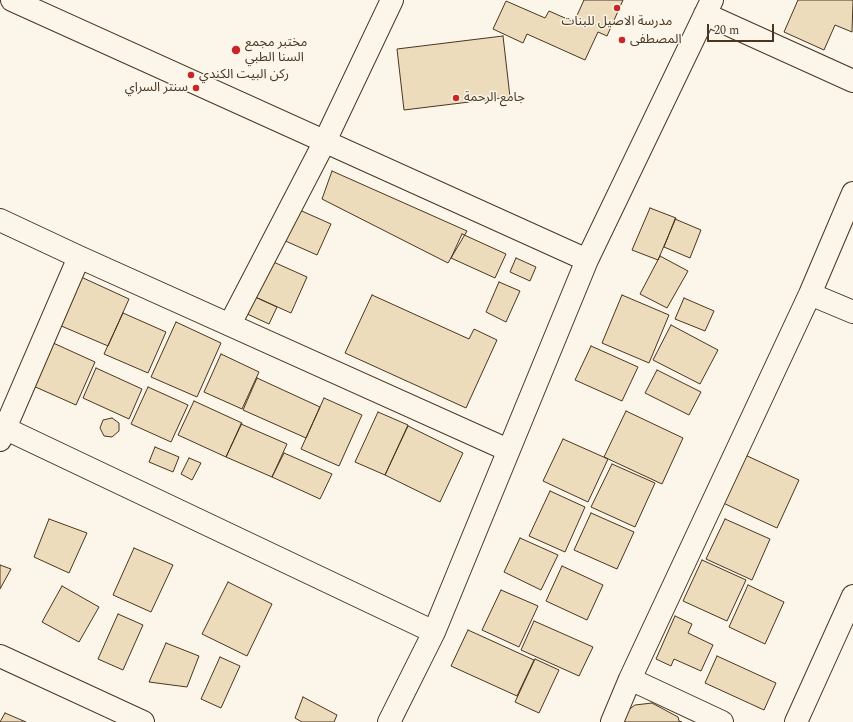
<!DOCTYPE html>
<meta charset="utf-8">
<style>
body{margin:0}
#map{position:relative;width:853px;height:722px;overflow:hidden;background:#fbf6e9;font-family:Spectral,serif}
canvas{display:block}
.scale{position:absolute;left:707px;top:24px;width:67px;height:18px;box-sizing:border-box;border:2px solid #4a3520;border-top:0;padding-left:5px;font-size:12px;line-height:14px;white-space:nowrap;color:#4a3520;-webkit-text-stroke:3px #fbf6e9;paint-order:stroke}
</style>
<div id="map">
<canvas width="853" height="722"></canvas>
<div class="scale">20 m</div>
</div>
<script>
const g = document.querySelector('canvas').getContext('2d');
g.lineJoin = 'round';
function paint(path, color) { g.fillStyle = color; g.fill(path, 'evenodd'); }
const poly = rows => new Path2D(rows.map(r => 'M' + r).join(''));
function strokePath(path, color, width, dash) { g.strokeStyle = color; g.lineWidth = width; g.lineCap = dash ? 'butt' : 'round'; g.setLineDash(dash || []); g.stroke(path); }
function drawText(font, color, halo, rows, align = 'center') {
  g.font = font + ' Spectral,"Noto Sans Arabic",serif'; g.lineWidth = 3; g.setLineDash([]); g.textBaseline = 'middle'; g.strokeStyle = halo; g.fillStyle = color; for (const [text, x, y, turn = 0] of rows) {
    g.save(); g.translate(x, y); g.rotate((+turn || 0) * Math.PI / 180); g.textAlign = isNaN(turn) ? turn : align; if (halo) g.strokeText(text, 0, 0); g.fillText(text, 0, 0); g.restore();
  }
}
const building = poly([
 [584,0,623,0,607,36,598,32,585,60,527,34,523,43,493,29,506,1,545,18,549,11,574,22,584,0],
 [798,0,853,0,852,32,835,25,824,50,784,32,798,0],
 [503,36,510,97,404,110,397,49,503,36],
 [332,171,467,231,448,263,322,199,332,171],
 [295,208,331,224,317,255,281,239,295,208],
 [650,208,676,218,658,260,632,250,650,208],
 [675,219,701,230,690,258,664,247,675,219],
 [462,234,506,254,495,278,451,258,462,234],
 [660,256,688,271,667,308,640,294,660,256],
 [516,258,536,267,530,281,510,272,516,258],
 [269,260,307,277,291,313,253,296,269,260],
 [81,277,129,299,108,346,59,325,81,277],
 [499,282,520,291,506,322,486,312,499,282],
 [372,295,469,339,474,329,497,340,466,408,345,353,372,295],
 [622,295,669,315,649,363,602,343,622,295],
 [253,296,277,307,269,324,245,313,253,296],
 [684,298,714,311,705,331,675,319,684,298],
 [123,313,166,332,148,373,104,354,123,313],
 [176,322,221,343,197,397,151,377,176,322],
 [671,325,718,350,700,384,653,360,671,325],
 [51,342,95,362,76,405,31,385,51,342],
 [591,346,638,367,622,401,575,380,591,346],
 [221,354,259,372,242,409,204,392,221,354],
 [96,368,142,389,129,419,83,398,96,368],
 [657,370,701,392,689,415,645,393,657,370],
 [257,378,320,407,306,438,243,410,257,378],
 [148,387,188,405,171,442,131,424,148,387],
 [324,398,362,415,339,466,301,449,324,398],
 [194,401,242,423,226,457,178,435,194,401],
 [626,411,683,438,662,484,604,457,626,411],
 [378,412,408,425,385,475,355,462,378,412],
 [112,418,119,423,119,431,112,437,104,436,100,428,103,420,112,418],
 [241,424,287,444,272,477,226,457,241,424],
 [408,426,463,453,440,502,385,475,408,426],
 [563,439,608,459,588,502,543,481,563,439],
 [155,447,179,457,173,472,149,462,155,447],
 [284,453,332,474,320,499,272,477,284,453],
 [743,454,799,480,777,528,721,502,743,454],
 [189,458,201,463,192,480,181,474,189,458],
 [612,464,655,483,635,527,591,507,612,464],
 [550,491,585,507,565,552,529,536,550,491],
 [591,513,634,532,617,569,574,550,591,513],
 [49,519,87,533,69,573,34,557,49,519],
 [725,519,770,539,752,580,706,559,725,519],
 [520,538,558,555,541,590,504,572,520,538],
 [134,548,173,565,151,612,113,595,134,548],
 [702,560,746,580,727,621,683,601,702,560],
 [0,565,11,569,0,589,0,565],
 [562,566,603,585,587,620,546,601,562,566],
 [228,582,272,604,247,656,202,634,228,582],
 [748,585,784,602,765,644,729,627,748,585],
 [62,586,99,607,79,642,42,622,62,586],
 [501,590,538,606,519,647,482,630,501,590],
 [118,614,143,625,123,670,98,659,118,614],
 [675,616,692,624,688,633,713,645,701,671,674,659,671,666,656,659,675,616],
 [534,621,593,647,579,676,521,650,534,621],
 [468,630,534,660,517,696,451,666,468,630],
 [166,643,199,656,187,687,149,682,166,643],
 [717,656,776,683,764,710,705,683,717,656],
 [220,657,240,666,221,708,201,699,220,657],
 [535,659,559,670,539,713,515,702,535,659],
 [303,697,337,715,334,722,302,722,295,718,303,697],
 [652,703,678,717,679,721,682,722,618,722,623,714,635,705,652,703],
 [5,713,26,722,0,722,5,713]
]);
paint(building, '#ecdcbc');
strokePath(building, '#4a3520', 1);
const minor = poly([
 [12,0,587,260],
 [705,14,853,81],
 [0,220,79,257,508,450],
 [810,294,853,312],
 [230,324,325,141,392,0],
 [0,426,434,632],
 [0,440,79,257],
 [0,656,143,722],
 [630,679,722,722],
 [389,722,434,632,587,260,712,0],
 [612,722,630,679,810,294,853,193],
 [796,722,853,596]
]);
strokePath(minor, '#4a3520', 24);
strokePath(minor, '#fbf6e9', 22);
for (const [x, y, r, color] of [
 [617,8,4,"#c62828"],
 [622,40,4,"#c62828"],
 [236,50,5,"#c62828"],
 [191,75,4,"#c62828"],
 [196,88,4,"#c62828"],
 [456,98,4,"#c62828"]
]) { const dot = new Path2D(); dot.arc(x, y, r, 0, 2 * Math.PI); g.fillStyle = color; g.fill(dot); strokePath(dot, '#fbf6e9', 1.5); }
drawText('13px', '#4a3520', '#fbf6e9', [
 ["مدرسة الاصيل للبنات",617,22,"center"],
 ["المصطفى",630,40],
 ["مختبر مجمع",245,43],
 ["السنا الطبي",245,58],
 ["ركن البيت الكندي",199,75],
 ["سنتر السراي",188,88,"right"],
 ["جامع الرحمة",464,98]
], 'left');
</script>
